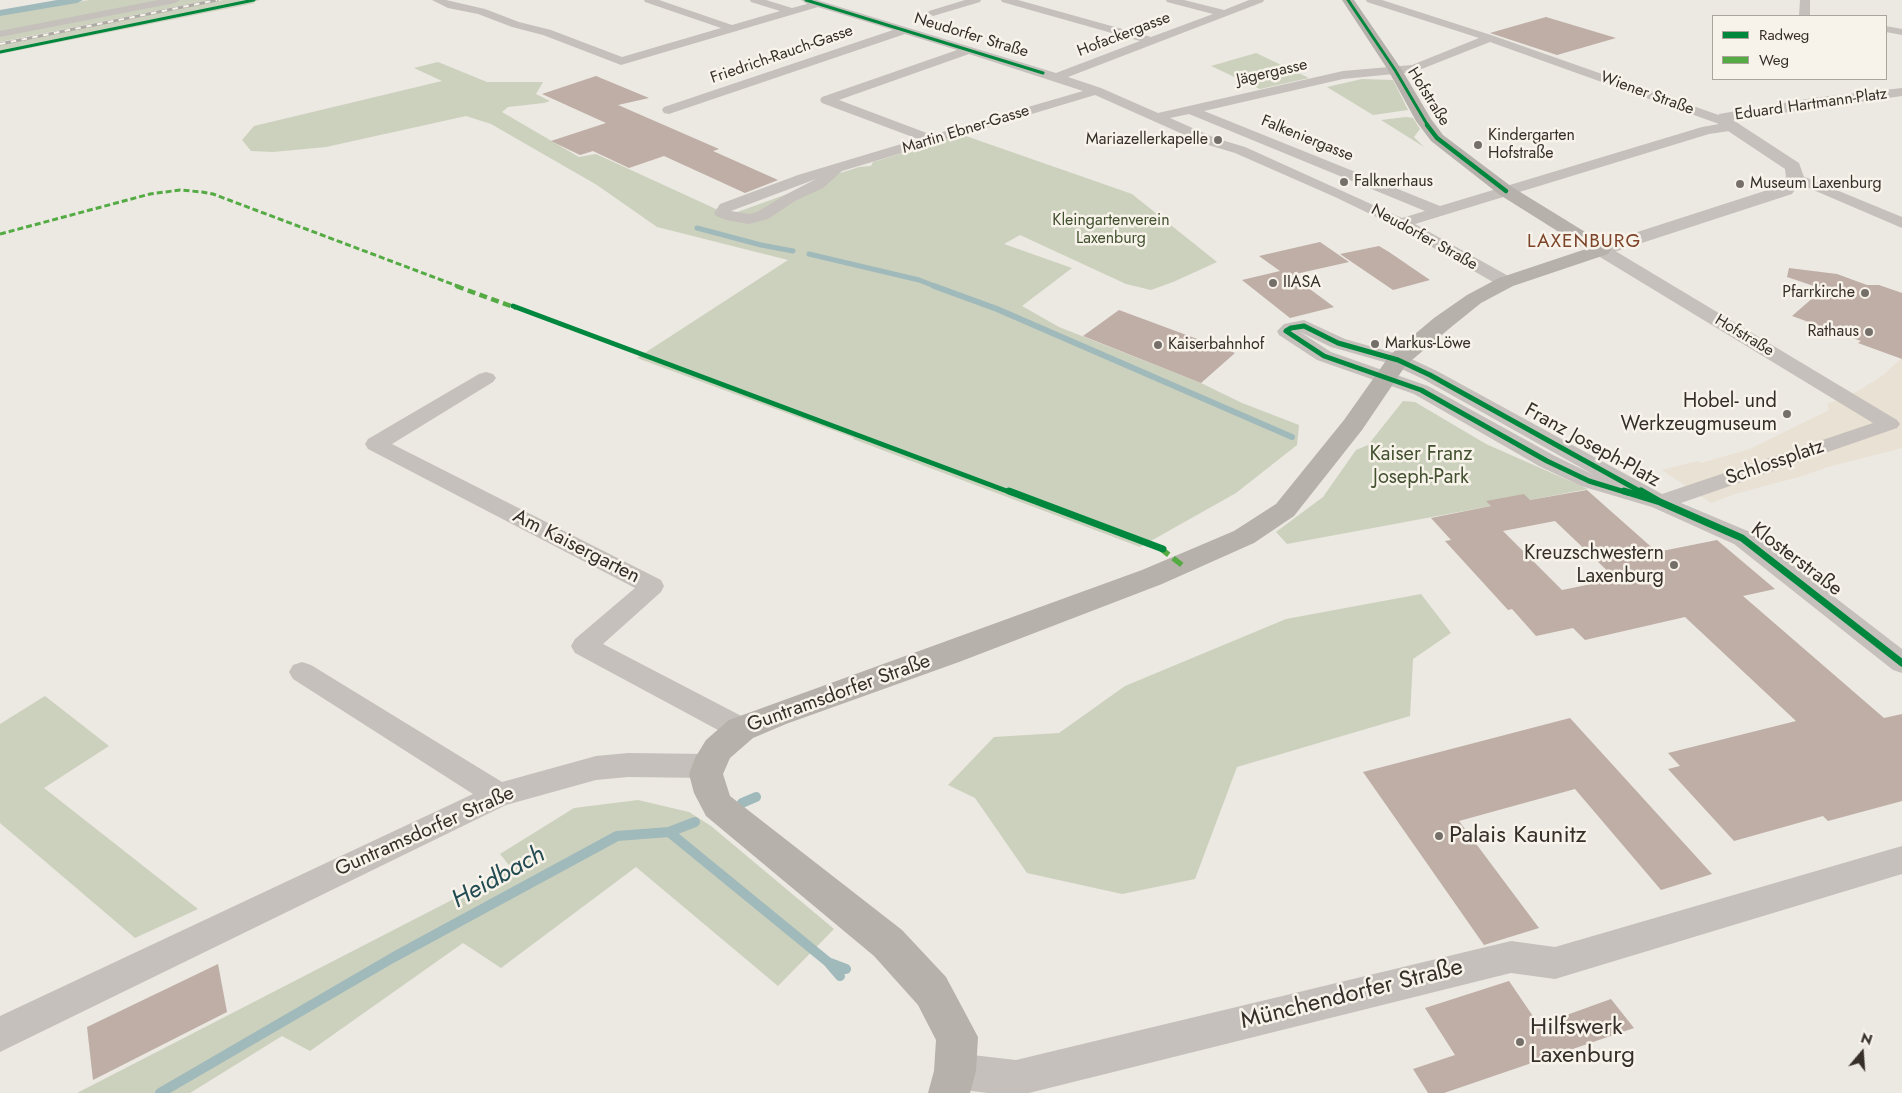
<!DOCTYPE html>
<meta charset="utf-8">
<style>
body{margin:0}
#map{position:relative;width:1902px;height:1093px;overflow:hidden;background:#ece8e2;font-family:Jost,sans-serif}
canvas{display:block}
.legend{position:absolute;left:1712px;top:15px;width:175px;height:65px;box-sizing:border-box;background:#f8f3ea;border:1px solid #aaa49d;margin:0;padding:6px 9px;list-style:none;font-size:15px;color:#352e29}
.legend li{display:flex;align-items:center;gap:10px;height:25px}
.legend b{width:25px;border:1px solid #aaa49d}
.north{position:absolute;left:1837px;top:1028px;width:50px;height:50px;-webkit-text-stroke:4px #f8f3ea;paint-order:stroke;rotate:18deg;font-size:14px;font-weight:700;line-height:20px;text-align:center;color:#352e29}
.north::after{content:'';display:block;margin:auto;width:18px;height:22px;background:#352e29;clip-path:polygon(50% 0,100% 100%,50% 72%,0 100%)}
</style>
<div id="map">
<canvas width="1902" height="1093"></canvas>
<ul class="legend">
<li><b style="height:6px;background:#00873e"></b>Radweg</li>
<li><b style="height:6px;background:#54ab44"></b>Weg</li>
</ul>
<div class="north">N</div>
</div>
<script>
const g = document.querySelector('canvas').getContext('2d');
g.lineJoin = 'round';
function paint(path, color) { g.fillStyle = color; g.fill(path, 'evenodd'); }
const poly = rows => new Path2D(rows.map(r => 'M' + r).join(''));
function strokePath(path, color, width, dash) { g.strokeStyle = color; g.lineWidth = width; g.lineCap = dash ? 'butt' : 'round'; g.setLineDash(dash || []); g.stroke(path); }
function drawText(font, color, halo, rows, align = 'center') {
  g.font = font + ' Jost,sans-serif'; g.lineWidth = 5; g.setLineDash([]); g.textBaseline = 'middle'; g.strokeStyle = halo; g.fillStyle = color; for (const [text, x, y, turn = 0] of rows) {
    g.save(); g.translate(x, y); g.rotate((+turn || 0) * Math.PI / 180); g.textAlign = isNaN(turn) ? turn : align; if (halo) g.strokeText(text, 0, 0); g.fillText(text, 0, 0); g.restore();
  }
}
paint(poly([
 [89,0,209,0,0,42,0,15],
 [223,0,260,0,253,2,255,3,0,54,0,45],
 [1256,53,1309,78,1260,89,1211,66],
 [438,62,487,82,543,82,536,94,550,101,544,103,508,107,502,112,579,157,596,154,729,215,804,188,819,180,859,167,871,166,873,162,963,135,1132,194,1217,262,1173,282,1151,290,1126,284,1020,235,1004,244,1072,268,1022,306,1059,327,1201,383,1242,403,1299,425,1297,445,1236,493,1140,547,853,439,854,438,637,358,788,260,657,227,597,185,491,124,466,116,326,147,273,152,251,151,242,140,254,126,442,81,414,68],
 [1362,79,1393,80,1408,110,1373,115,1327,87],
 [1406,117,1413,118,1420,129,1414,137,1424,147,1381,120],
 [1403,401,1415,402,1486,444,1588,489,1530,500,1487,501,1491,506,1287,544,1276,532,1323,497,1356,450,1368,445],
 [1421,594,1451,633,1413,659,1410,716,1237,767,1195,879,1122,894,1027,873,975,798,948,785,994,737,1059,733,1125,686,1286,619],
 [45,696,109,746,44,788,198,909,135,938,0,823,0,724],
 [638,800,689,812,711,826,834,929,778,986,636,867,501,968,463,943,310,1051,282,1036,190,1093,77,1093,512,869,500,854,574,808]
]), '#ccd1bd');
paint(poly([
 [1902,358,1902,448,1828,467,1802,476,1735,494,1711,503,1662,470,1698,461,1701,463,1750,449,1829,410,1827,404,1858,391,1882,376]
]), '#e9e1d3');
strokePath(poly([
 [697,228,761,245,793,251],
 [809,254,919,280,937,287]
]), '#a0b9bb', 5);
strokePath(poly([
 [934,286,997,309,1292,437]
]), '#a0b9bb', 6);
strokePath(poly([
 [742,803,756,797],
 [669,832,695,822],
 [830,963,846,969],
 [160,1093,394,957,617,836,669,832,828,962,840,976]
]), '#a0b9bb', 10);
paint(poly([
 [57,0,83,0,77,3,0,16,0,10,57,0]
]), '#a0b9bb');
paint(poly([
 [1546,17,1616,38,1557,55,1490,33],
 [596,76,649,98,618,105,719,149,713,151,778,180,745,193,664,156,629,168,593,151,580,155,551,141,606,123,542,94],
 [1320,242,1349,262,1291,275,1334,307,1290,318,1242,280,1280,271,1259,256],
 [1379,246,1389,252,1430,280,1393,290,1340,254],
 [1789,268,1837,274,1867,285,1879,285,1902,293,1902,359,1858,343,1861,341,1792,316,1823,289,1787,277],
 [1119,310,1235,353,1201,383,1083,336],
 [1587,490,1657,552,1717,540,1775,589,1743,596,1884,718,1902,714,1902,801,1828,821,1823,816,1734,841,1668,769,1680,766,1668,753,1796,721,1685,617,1585,640,1573,628,1536,636,1512,609,1508,610,1445,541,1451,540,1431,518,1491,506,1486,501,1524,494,1530,500],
 [1555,521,1616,579,1562,590,1503,531],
 [1570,718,1712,874,1661,890,1575,789,1459,821,1539,928,1484,945,1363,772],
 [218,964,227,1012,93,1080,87,1027],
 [1509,981,1539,1025,1611,999,1634,1028,1444,1093,1428,1093,1413,1069,1455,1055,1425,1008]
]), '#beaea5');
paint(poly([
 [158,0,180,0,175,3,0,37,0,31,158,0],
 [432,0,446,0,485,9,519,22,551,30,622,57,721,28,645,2,644,0,659,0,732,25,780,11,751,2,750,0,766,0,792,8,807,4,801,0,817,0,1056,73,1140,41,1002,2,1001,0,1018,0,1151,37,1213,14,1167,2,1166,0,1184,0,1224,10,1249,0,1264,0,1263,2,1068,77,1101,88,1158,113,1343,71,1412,65,1479,38,1367,2,1366,0,1382,0,1494,36,1730,119,1731,123,1738,127,1736,130,1709,134,1415,224,1512,278,1515,282,1512,286,1506,287,1500,286,1395,226,1335,197,1235,153,1205,144,1095,95,842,171,823,188,795,201,768,219,749,224,726,220,716,216,714,213,720,204,798,175,918,139,822,103,820,100,822,97,957,50,905,34,669,114,664,113,662,110,664,107,893,30,818,7,621,65,543,35,512,27,478,14,448,8,432,0],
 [1490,42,1719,124,1702,127,1440,206,1204,111,1343,79,1414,72,1490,42],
 [969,54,1083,91,932,135,839,100,969,54],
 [1189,114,1425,211,1402,218,1245,147,1215,138,1170,118,1189,114],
 [816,179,785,195,757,212,749,214,731,211,816,179],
 [965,0,981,0,980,2,933,16,928,13,929,11,965,0],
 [1800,0,1810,0,1810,16,1799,16,1800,0],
 [1886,26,1902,29,1902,35,1886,32,1886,26],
 [1795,173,1902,217,1902,228,1790,180,1788,177,1790,174,1795,173],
 [1601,245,1607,246,1897,420,1900,424,1897,428,1681,503,1750,532,1902,649,1902,673,1893,670,1734,544,1652,507,1581,486,1539,466,1414,394,1317,360,1279,335,1277,331,1284,324,1304,320,1345,339,1405,356,1437,371,1662,494,1873,423,1595,254,1593,250,1595,246,1601,245],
 [1300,332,1331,347,1391,364,1423,379,1594,475,1555,456,1428,386,1331,352,1300,332],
 [486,372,493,374,496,378,493,382,392,444,661,580,664,586,661,592,603,644,751,721,755,729,751,737,741,740,731,737,575,653,571,646,575,639,635,588,368,449,365,444,368,439,479,374,486,372],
 [302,662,311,665,502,782,596,756,628,753,708,754,718,758,722,766,718,774,708,778,628,777,596,780,506,805,0,1052,0,1016,473,794,293,679,289,672,293,665,302,662],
 [1902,846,1902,874,1555,979,1511,973,1029,1093,988,1093,955,1089,942,1084,937,1071,942,1058,955,1053,1016,1060,1511,941,1555,947,1902,846]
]), '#c5c0bb');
paint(poly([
 [1902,88,1902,96,1733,120,1799,163,1804,177,1792,194,1608,254,1601,256,1594,254,1591,250,1594,246,1780,186,1786,177,1785,169,1719,125,1717,122,1719,114,1813,98,1902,88]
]), '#c5c0bb');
paint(poly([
 [1342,0,1354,0,1402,70,1431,119,1443,135,1512,187,1608,246,1611,250,1608,254,1513,286,1481,303,1450,328,1406,365,1362,430,1294,516,1254,543,1162,584,959,662,786,724,753,738,730,758,723,774,730,796,902,930,946,977,978,1037,976,1071,970,1093,928,1093,934,1071,936,1040,918,1005,874,956,706,816,694,793,689,774,695,758,706,740,729,720,1142,570,1234,531,1276,504,1344,420,1390,355,1434,318,1467,295,1499,278,1586,249,1500,195,1431,141,1416,121,1388,70,1342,0]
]), '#b6b1ab');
const rail = poly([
 [0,44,217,0]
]);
strokePath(rail, '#ada9a5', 3);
strokePath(rail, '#f8f3ea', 2, [5.5]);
strokePath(poly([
 [0,234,150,194,180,190,202,192,213,194,460,287]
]), '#54ab44', 3, [6, 3]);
strokePath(poly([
 [456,286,516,308]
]), '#54ab44', 4.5, [8, 4.5]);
strokePath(poly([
 [1160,548,1182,565]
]), '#54ab44', 5.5, [11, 5.5]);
strokePath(poly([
 [806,0,1043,73],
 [1348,0,1395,70,1428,126],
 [0,52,254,0]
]), '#00873e', 3);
strokePath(poly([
 [1427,125,1437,138,1506,191]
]), '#00873e', 4.5);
strokePath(poly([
 [513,306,1012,493],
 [1628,493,1589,481,1547,461,1421,390,1324,356,1286,331,1291,328,1304,326,1338,343,1398,360,1430,375,1643,493]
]), '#00873e', 5);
strokePath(poly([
 [1009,491,1163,549],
 [1624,491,1660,502],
 [1641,491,1660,502],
 [1660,502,1742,538,1902,663]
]), '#00873e', 7);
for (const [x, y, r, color] of [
 [1218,140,5,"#756f6a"],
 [1478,145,5,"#756f6a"],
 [1344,182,5,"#756f6a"],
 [1740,184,5,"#756f6a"],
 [1273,283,5,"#756f6a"],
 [1865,293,5,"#756f6a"],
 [1869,332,5,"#756f6a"],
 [1375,344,5,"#756f6a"],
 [1158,345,5,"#756f6a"],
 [1787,414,5,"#756f6a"],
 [1674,565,5,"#756f6a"],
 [1439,836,5,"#756f6a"],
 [1520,1042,5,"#756f6a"]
]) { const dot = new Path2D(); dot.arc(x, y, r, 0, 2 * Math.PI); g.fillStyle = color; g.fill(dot); strokePath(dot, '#f8f3ea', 2); }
drawText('16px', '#352e29', '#f8f3ea', [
 ["Hofackergasse",1124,35,-21],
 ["Neudorfer Straße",971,36,17],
 ["Friedrich-Rauch-Gasse",782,55,-19],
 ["Jägergasse",1272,73,-13],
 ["Wiener Straße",1647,94,20],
 ["Hofstraße",1428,97,58],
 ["Eduard Hartmann-Platz",1811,105,-8],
 ["Martin Ebner-Gasse",966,130,-17],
 ["Falkeniergasse",1307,139,22],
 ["Neudorfer Straße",1424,238,29],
 ["Hofstraße",1744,336,31]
]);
drawText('16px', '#352e29', '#f8f3ea', [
 ["Kindergarten",1488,136],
 ["Hofstraße",1488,154],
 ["Mariazellerkapelle",1208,140,"right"],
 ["Falknerhaus",1354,182],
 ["Museum Laxenburg",1750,184],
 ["IIASA",1283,283],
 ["Pfarrkirche",1855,293,"right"],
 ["Rathaus",1859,332,"right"],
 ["Markus-Löwe",1385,344],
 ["Kaiserbahnhof",1168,345]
], 'left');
drawText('16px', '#42512f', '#f8f3ea', [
 ["Kleingartenverein",1111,221],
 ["Laxenburg",1111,239]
]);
g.letterSpacing = '1px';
drawText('19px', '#7d452a', '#f8f3ea', [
 ["LAXENBURG",1584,242]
]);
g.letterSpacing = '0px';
drawText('20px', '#352e29', '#f8f3ea', [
 ["Hobel- und",1777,402],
 ["Werkzeugmuseum",1777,425],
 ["Kreuzschwestern",1664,554],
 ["Laxenburg",1664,577]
], 'right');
drawText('20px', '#352e29', '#f8f3ea', [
 ["Franz Joseph-Platz",1592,446,29],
 ["Schlossplatz",1775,463,-19],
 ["Am Kaisergarten",576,547,27],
 ["Klosterstraße",1796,560,37],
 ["Guntramsdorfer Straße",839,694,-20],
 ["Guntramsdorfer Straße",425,832,-24]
]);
drawText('20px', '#42512f', '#f8f3ea', [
 ["Kaiser Franz",1421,455],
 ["Joseph-Park",1421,478]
]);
drawText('24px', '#352e29', '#f8f3ea', [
 ["Palais Kaunitz",1449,836],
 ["Hilfswerk",1530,1028],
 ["Laxenburg",1530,1056]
], 'left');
drawText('24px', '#352e29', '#f8f3ea', [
 ["Münchendorfer Straße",1352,995,-14]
]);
drawText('italic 25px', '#234b53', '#f8f3ea', [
 ["Heidbach",499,878,-29]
]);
</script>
